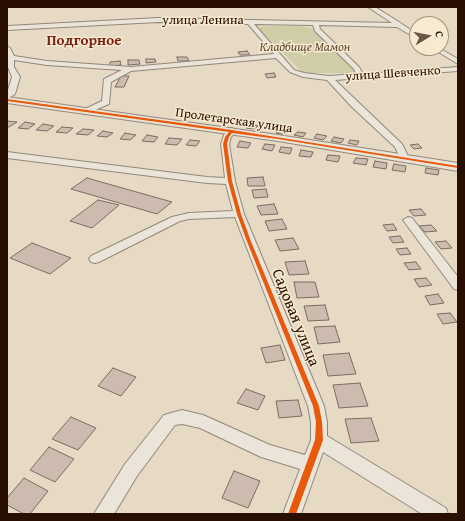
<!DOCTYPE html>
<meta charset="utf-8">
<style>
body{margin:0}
#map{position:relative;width:465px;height:521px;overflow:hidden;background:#e7dac5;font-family:"Gentium Book Plus",serif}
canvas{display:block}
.frame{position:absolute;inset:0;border:8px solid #280f02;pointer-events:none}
.north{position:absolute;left:409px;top:16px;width:40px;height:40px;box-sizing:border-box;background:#f8ead0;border:1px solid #a5927e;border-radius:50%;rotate:80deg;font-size:11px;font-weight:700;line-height:16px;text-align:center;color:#280f02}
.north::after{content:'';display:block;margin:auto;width:14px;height:18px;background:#6b5646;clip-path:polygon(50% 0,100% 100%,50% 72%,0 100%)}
</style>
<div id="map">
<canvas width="465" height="521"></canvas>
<div class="frame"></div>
<div class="north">С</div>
</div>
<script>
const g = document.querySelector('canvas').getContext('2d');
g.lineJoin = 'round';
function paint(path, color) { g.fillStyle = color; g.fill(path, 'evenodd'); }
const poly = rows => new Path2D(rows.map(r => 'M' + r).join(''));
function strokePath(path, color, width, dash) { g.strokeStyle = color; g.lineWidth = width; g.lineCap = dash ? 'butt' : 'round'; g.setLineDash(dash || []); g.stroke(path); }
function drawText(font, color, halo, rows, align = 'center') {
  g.font = font + ' "Gentium Book Plus",serif'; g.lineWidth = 3; g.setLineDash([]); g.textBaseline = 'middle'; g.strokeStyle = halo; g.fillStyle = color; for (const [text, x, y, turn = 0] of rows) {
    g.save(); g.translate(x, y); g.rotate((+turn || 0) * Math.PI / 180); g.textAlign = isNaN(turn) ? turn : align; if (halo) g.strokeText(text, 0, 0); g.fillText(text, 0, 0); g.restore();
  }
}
paint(poly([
 [265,26,299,26,312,28,353,68,355,73,303,73,258,28]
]), '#cfcca7');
const building = poly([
 [247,51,250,55,240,55,238,52,247,51],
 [177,57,187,57,189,61,178,61,177,57],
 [146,59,155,59,156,62,146,63,146,59],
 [128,60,139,60,140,64,128,65,128,60],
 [120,61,121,65,110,66,110,62,120,61],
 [274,73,276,77,267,78,265,74,274,73],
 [121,76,129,76,124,87,115,87,121,76],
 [7,121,17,122,9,127,7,127,7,121],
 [25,122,35,124,28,129,18,128,25,122],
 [43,124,54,126,47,131,36,130,43,124],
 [250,124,258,126,254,129,246,128,250,124],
 [62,127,73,128,67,133,56,132,62,127],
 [83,129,94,130,88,135,76,134,83,129],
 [280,129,289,131,285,135,276,133,280,129],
 [103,131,113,133,107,137,97,136,103,131],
 [298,132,306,133,303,137,294,135,298,132],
 [125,133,136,135,130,140,120,139,125,133],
 [317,134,327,136,323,140,314,138,317,134],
 [147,135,158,137,154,142,142,141,147,135],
 [334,137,344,139,341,143,331,141,334,137],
 [169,138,182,139,177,145,165,144,169,138],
 [190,140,200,141,196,146,186,145,190,140],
 [350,140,359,141,357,145,348,143,350,140],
 [240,141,251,143,248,148,237,147,240,141],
 [265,144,275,145,272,151,262,149,265,144],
 [418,144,422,148,414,149,410,145,418,144],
 [281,147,292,148,290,154,279,152,281,147],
 [301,150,313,152,311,157,299,156,301,150],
 [328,155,340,156,338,162,326,160,328,155],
 [356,158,368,159,366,165,353,163,356,158],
 [375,161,387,163,386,169,373,167,375,161],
 [394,164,406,166,405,172,392,170,394,164],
 [426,168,439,170,438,175,425,173,426,168],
 [263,177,265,186,248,186,247,178,263,177],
 [87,178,172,202,157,214,71,189,87,178],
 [266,189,268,197,254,198,252,190,266,189],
 [98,200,119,205,92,228,70,221,98,200],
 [274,204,278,214,261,215,257,206,274,204],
 [421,209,426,215,414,216,409,210,421,209],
 [282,219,287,229,269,231,265,221,282,219],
 [393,224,397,230,387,231,383,225,393,224],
 [431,225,437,231,425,232,419,226,431,225],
 [400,236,404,242,393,243,389,237,400,236],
 [293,238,299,249,280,251,275,240,293,238],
 [446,241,452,248,441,249,435,242,446,241],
 [32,243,71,258,50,274,10,258,32,243],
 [407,248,411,254,400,255,396,249,407,248],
 [305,261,309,274,289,275,285,262,305,261],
 [416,262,421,269,409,270,404,263,416,262],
 [426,278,432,285,419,287,414,279,426,278],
 [294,282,315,282,319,297,297,298,294,282],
 [438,294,444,303,430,305,425,296,438,294],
 [325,305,329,320,308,321,304,306,325,305],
 [450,313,457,322,443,324,437,314,450,313],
 [335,326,340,342,318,344,314,327,335,326],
 [280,345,285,360,266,363,261,348,280,345],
 [349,353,356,374,328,376,323,355,349,353],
 [113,368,136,377,121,396,98,386,113,368],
 [360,383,368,406,339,408,333,385,360,383],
 [246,389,265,396,258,410,237,403,246,389],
 [298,400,302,416,279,418,276,401,298,400],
 [71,417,96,428,78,450,52,439,71,417],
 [371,418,379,441,351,443,345,419,371,418],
 [49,447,74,459,55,482,30,470,49,447],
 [234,471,260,481,248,508,222,498,234,471],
 [24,478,48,491,30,514,24,514,7,505,7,498,24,478]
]);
paint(building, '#cebbaf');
strokePath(building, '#776d60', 1);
const minor = poly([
 [368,7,375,7,402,24,417,34,417,39,397,27,319,25,320,29,359,67,363,74,458,67,458,71,335,80,402,144,409,158,407,160,401,160,395,147,352,107,327,80,303,77,290,72,276,58,131,71,111,82,109,104,88,113,84,111,85,109,102,101,104,79,122,70,47,65,14,60,14,67,20,77,15,94,7,99,7,93,12,77,8,67,7,46,10,48,14,56,47,61,131,67,274,54,248,24,158,22,7,30,7,26,158,18,392,23,368,7],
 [254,24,313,25,315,31,354,69,356,74,329,76,304,73,294,70,254,24],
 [432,48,439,48,458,59,458,64,432,48],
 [232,128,236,131,231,137,229,144,235,181,244,214,324,406,327,422,327,436,446,508,448,514,422,514,323,452,301,514,283,514,300,469,261,457,200,428,182,424,175,425,137,476,114,514,94,514,125,464,164,415,182,410,203,415,270,445,305,455,311,440,311,422,308,406,235,217,189,219,180,221,99,262,95,263,91,262,89,259,91,256,172,217,189,213,233,211,226,184,207,183,7,158,7,152,207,177,225,178,221,144,224,135,229,129,232,128],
 [408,217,412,218,458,277,458,290,454,289,403,220,408,217]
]);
const tertiary = poly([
 [7,97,278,135,458,163,458,171,278,141,7,103,7,97]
]);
strokePath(minor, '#92887a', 2);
strokePath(tertiary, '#92887a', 2);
paint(minor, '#eae4d9');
paint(tertiary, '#eae4d9');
paint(poly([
 [7,99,232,130,458,166,458,168,278,139,232,133,229,137,227,144,232,181,241,214,250,239,319,406,322,422,323,440,296,514,288,514,315,440,316,422,313,406,246,239,237,214,228,181,223,144,225,137,229,132,7,101,7,99]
]), '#e8590c');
drawText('13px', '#280f02', '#f8ead0', [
 ["улица Ленина",203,21],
 ["улица Шевченко",393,74,-4],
 ["Пролетарская улица",234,121,8]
]);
drawText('italic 13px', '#5c4d33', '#f8ead0', [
 ["Кладбище Мамон",305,48]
]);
drawText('bold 15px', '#7a1f14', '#f8ead0', [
 ["Подгорное",84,41]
]);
drawText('16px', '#280f02', '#f8ead0', [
 ["Садовая улица",295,318,68]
]);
</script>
